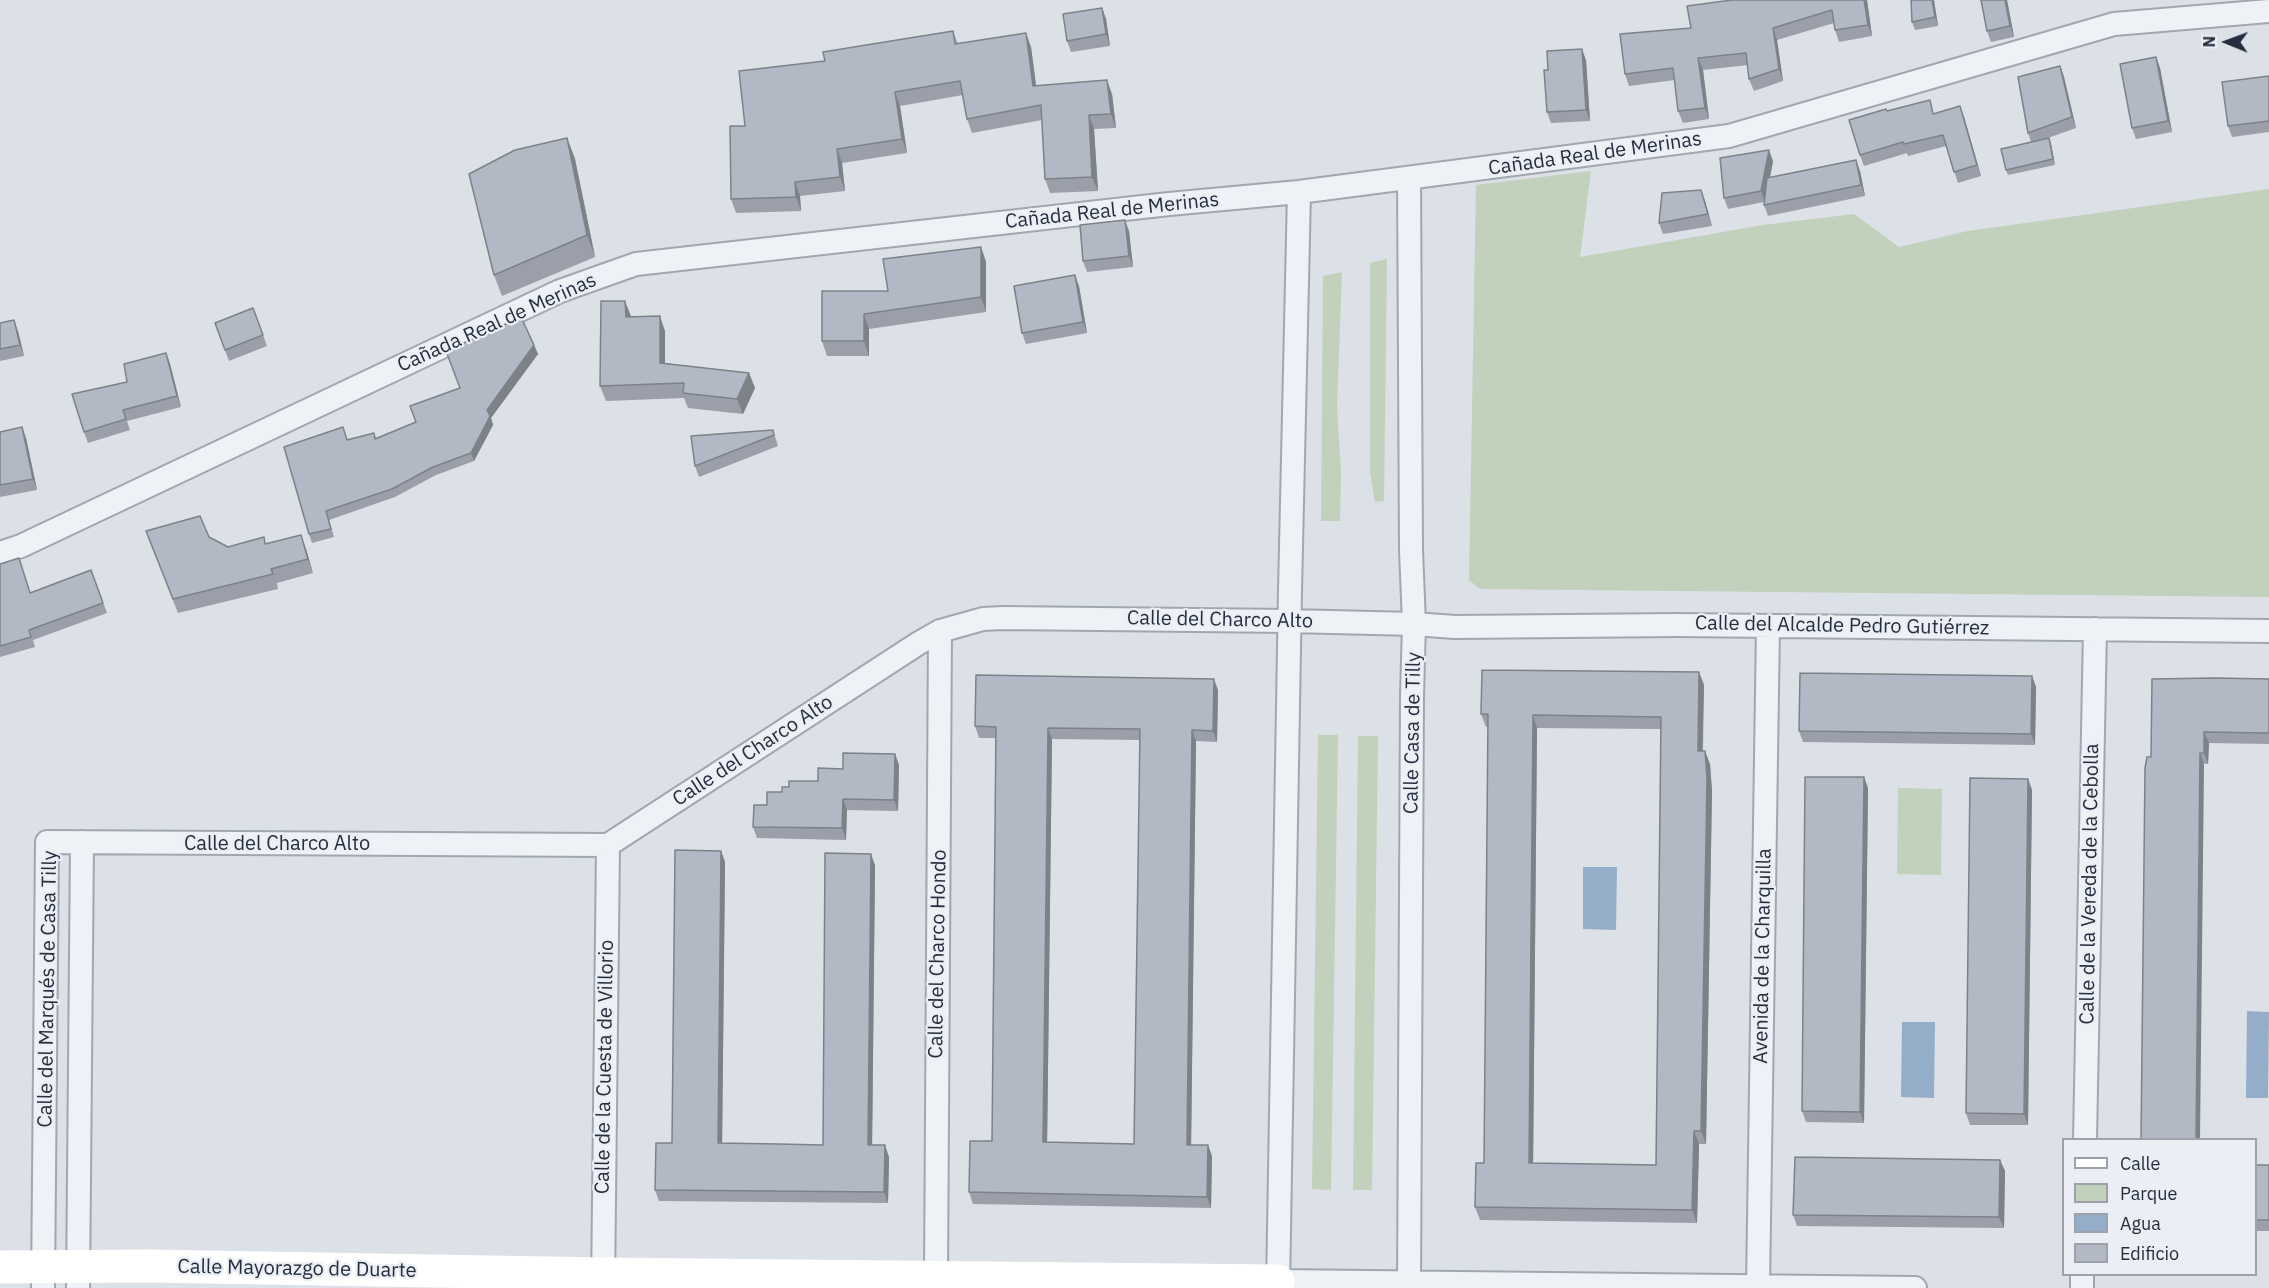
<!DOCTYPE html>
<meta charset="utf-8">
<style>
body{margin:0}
#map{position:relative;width:2269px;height:1288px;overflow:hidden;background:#dce0e7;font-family:"IBM Plex Sans",sans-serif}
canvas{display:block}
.legend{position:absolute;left:2062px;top:1138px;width:195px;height:138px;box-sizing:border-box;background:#ebeff5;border:2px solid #9ca1ac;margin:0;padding:8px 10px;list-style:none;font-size:18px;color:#252d3e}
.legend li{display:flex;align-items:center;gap:12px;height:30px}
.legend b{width:30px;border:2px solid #9ca1ac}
.north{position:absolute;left:2197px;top:12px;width:60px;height:60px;-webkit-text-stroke:4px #ebeff5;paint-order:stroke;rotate:271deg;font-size:16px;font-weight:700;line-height:24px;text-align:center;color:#252d3e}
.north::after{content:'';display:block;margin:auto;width:21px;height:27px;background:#252d3e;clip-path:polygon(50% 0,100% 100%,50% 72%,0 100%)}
</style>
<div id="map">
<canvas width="2269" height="1288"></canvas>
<ul class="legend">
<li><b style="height:8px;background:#fff"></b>Calle</li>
<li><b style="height:16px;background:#c1d1bc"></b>Parque</li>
<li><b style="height:16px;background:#94adc9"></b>Agua</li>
<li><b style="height:16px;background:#b3b9c4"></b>Edificio</li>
</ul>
<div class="north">N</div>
</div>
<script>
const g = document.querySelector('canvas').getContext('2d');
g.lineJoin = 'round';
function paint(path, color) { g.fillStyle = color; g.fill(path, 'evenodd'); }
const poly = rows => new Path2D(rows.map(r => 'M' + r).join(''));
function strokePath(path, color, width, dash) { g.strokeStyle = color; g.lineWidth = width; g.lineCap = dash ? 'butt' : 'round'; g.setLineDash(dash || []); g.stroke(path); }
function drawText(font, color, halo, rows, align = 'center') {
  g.font = font + ' "IBM Plex Sans",sans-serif'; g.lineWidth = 4.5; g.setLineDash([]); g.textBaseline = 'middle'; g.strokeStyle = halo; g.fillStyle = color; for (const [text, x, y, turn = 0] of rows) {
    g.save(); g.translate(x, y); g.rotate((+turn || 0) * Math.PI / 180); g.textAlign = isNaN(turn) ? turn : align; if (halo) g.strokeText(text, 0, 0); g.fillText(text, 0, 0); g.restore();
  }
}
paint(poly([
 [1591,171,1580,257,1763,225,1854,214,1899,247,1968,231,2269,189,2269,597,1480,589,1469,580,1476,185],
 [1387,259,1384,501,1375,502,1370,472,1370,263],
 [1342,272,1337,407,1341,471,1340,521,1321,521,1323,276],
 [1318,735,1338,735,1331,1190,1312,1189],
 [1358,736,1378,736,1372,1190,1353,1190],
 [1898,788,1942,789,1941,875,1897,874]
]), '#c1d1bc');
paint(poly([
 [1583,867,1617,867,1616,930,1583,929],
 [2247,1011,2269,1012,2268,1098,2246,1098],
 [1902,1022,1935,1022,1934,1098,1901,1097]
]), '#94adc9');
const street = poly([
 [0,553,21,546,560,291,636,264,1169,204,1299,192,1729,136,2114,24,2269,11],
 [2085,1140,2095,629],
 [936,1277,940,631],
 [1278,1281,1915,1288],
 [1758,1286,1768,626],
 [43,1288,47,842,608,845,919,643,940,631,983,619,1003,618,1290,621,1414,624,1455,627,1677,625,2269,631],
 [78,1288,82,842],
 [603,1288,608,845],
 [1278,1288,1290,590,1299,192],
 [1409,1288,1412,696,1414,624,1411,550,1409,178],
 [2082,1288,2082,1274]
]);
strokePath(street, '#a1a7b1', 26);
strokePath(street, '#eef1f5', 22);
strokePath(poly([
 [0,1267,150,1266,604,1274,1278,1281]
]), '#fff', 33);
paint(poly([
 [1867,0,1872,36,1839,42,1835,30,1834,23,1777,40,1783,81,1754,91,1749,79,1748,65,1703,70,1709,119,1683,123,1678,111,1675,80,1629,86,1625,74,1691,28],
 [1911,0,1934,0,1938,26,1915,30,1912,22],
 [2007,0,2014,37,1991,42,1987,31],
 [1102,8,1106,19,1110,46,1071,52,1067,41],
 [953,31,958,44,1031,47,1036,86,1112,94,1116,128,1094,129,1098,191,1050,193,1045,179,1042,120,972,133,967,119,963,95,900,106,907,153,842,163,845,191,800,196,801,211,736,213,731,199,745,126,825,61],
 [2156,57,2160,68,2172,132,2136,139,2132,128],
 [1586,60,1590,121,1551,123,1547,112],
 [2060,66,2064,77,2076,128,2045,139,2049,138,2051,144,2055,165,2008,175,2006,170,2031,142,2028,133],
 [2269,76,2269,132,2232,137,2228,126],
 [1887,111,1935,114,1964,117,1981,176,1958,183,1946,146,1908,156,1907,153,1864,166,1860,155],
 [567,138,575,159,595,257,502,296,494,275],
 [1773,161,1770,178,1860,171,1865,196,1768,216,1764,205,1764,202,1728,209,1724,198],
 [1705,201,1712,226,1663,234,1659,223],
 [1129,231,1133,267,1087,272,1083,261],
 [981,247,986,262,986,312,869,329,869,356,827,356,822,341,888,291],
 [1079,286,1087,333,1026,344,1022,333],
 [253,308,267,346,229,361,215,323],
 [631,317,665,331,665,363,749,373,755,388,743,414,688,408,684,398,606,401,600,386],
 [0,323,18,331,24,356,0,361],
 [534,345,538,354,491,418,493,425,474,461,436,475,395,497,329,520,334,537,312,543,309,534,347,440,374,433,376,438,416,422,459,388],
 [166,353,170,364,181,407,127,421,130,430,88,443,84,432,127,382],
 [22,427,26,438,37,490,0,497,0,432],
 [773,430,778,446,699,477,695,466],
 [209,537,228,547,266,544,306,549,313,573,277,583,278,589,178,613,151,545],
 [0,564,22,568,30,593,91,570,107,613,33,640,35,647,0,657],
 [1699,672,1704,685,1703,751,1710,764,1712,791,1706,1144,1699,1144,1697,1223,1480,1220,1475,1207,1484,1163,1488,727,1486,727,1481,714],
 [1537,728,1661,729,1656,1165,1533,1163],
 [2032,676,2036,687,2035,745,1803,742,1799,731],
 [2269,679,2269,744,2209,743,2208,764,2151,757],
 [1218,690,1217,742,1196,741,1194,897,1191,1145,1212,1156,1211,1208,973,1204,969,1192,992,1141,996,738,979,738,975,726],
 [1052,739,1140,740,1134,1144,1047,1142],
 [895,754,899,765,898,811,847,810,846,840,757,838,753,827,767,805,789,787,818,781,843,769],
 [1864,777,1868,788,1864,1123,1806,1122,1802,1111],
 [2028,779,2032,790,2028,1125,1970,1125,1966,1113],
 [721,851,725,862,722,1143,823,1145,875,865,872,1145,889,1157,888,1203,659,1201,655,1190,672,1143],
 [2000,1160,2005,1171,2004,1228,1797,1226,1793,1215],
 [2256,1165,2269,1165,2269,1231,2256,1231]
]), '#9a9fa9');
paint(poly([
 [1864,0,1867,0,1872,36,1868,25],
 [1932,0,1934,0,1938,26,1935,17],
 [2005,0,2007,0,2014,37,2010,26],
 [1102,8,1106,19,1110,46,1106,34],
 [1773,28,1777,40,1783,81,1779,69],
 [1026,33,1031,47,1038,100,1033,86],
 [1582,49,1586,60,1590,121,1586,110],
 [2156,57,2160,68,2172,132,2168,121],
 [1698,58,1703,70,1709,119,1705,108],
 [2060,66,2064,77,2076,128,2072,117],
 [1107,80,1112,94,1116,128,1111,114],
 [895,92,900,106,907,153,902,139],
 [1960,106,1964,117,1981,176,1977,165],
 [1089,115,1094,129,1098,191,1092,177],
 [567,138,575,159,595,257,587,235],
 [2049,138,2051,144,2055,165,2053,159],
 [837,149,842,163,845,191,840,177],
 [1769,150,1773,161,1765,202,1761,191],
 [1856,160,1860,171,1865,196,1861,185],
 [795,182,800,196,801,211,796,197],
 [1701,190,1705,201,1712,226,1708,214],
 [1125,220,1129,231,1133,267,1129,256],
 [981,247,986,262,986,312,981,297],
 [1075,275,1079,286,1087,333,1083,322],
 [625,301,631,316,632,332,626,317],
 [864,314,869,329,869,356,864,341],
 [660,316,665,331,665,377,660,363],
 [14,320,18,331,24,356,20,345],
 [534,345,538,354,491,418,493,425,474,461,471,453,487,410],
 [166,353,170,364,181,407,177,396],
 [749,373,755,388,743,414,737,399],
 [22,427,26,438,37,490,33,479],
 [301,535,306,549,313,573,308,559],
 [1699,672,1704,685,1702,764,1698,751],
 [2032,676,2036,687,2035,745,2031,734],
 [1214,679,1218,690,1217,742,1213,731],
 [1533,715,1537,728,1533,1176,1529,1163],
 [1048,728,1052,739,1047,1153,1043,1142],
 [1192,730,1196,741,1191,1156,1187,1145],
 [2204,732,2209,743,2208,764,2204,753],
 [1705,751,1710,764,1712,791,1706,1144,1701,1131],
 [2200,753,2204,764,2200,1140,2196,1140],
 [895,754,899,765,898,811,894,800],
 [1864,777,1868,788,1864,1123,1860,1112],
 [2028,779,2032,790,2028,1125,2024,1114],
 [843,799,847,810,846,840,842,828],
 [721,851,725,862,722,1154,718,1143],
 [871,854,875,865,872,1156,868,1145],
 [1694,1131,1699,1144,1697,1223,1692,1210],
 [885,1145,889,1157,888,1203,884,1192],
 [1208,1145,1212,1156,1211,1208,1207,1197],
 [2000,1160,2005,1171,2004,1228,1999,1217]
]), '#7d8289');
const building = poly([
 [1732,0,1864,0,1868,25,1835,30,1832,10,1773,28,1779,69,1749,79,1746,53,1698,58,1705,108,1678,111,1673,68,1625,74,1620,34,1691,28,1687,6,1732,0],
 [1911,0,1932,0,1935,17,1912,22,1911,0],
 [1981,0,2005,0,2010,26,1987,31,1981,0],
 [1102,8,1106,34,1067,41,1063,14,1102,8],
 [953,31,955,44,1026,33,1033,86,1107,80,1111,114,1089,115,1092,177,1045,179,1041,105,967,119,960,81,895,92,902,139,837,149,840,177,795,182,796,197,731,199,730,126,745,126,739,71,825,61,823,52,953,31],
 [1582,49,1586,110,1547,112,1544,70,1548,70,1547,51,1582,49],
 [2156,57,2168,121,2132,128,2120,64,2156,57],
 [2060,66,2072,117,2028,133,2018,77,2060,66],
 [2269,76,2269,121,2228,126,2222,82,2269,76],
 [1930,100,1933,114,1960,106,1977,165,1954,172,1943,135,1904,144,1903,142,1860,155,1849,120,1886,109,1887,111,1930,100],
 [567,138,587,235,494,275,469,174,515,150,567,138],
 [2049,138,2053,159,2006,170,2001,149,2049,138],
 [1769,150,1761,191,1724,198,1720,158,1769,150],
 [1856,160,1861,185,1764,205,1767,178,1856,160],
 [1701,190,1708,214,1659,223,1662,193,1701,190],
 [1125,220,1129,256,1083,261,1080,225,1125,220],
 [981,247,981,297,864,314,864,341,822,341,822,291,888,291,883,259,981,247],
 [1075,275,1083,322,1022,333,1014,286,1075,275],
 [601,301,625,301,626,317,660,316,660,363,749,373,737,399,683,393,684,383,600,386,601,301],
 [253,308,263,335,225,350,215,323,253,308],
 [521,317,534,345,487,410,490,416,471,453,433,467,392,489,326,511,331,529,309,534,284,447,343,427,347,440,374,433,375,439,416,422,410,406,460,388,446,351,521,317],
 [14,320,20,345,0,349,0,323,14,320],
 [166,353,177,396,123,410,126,419,84,432,72,394,127,382,124,364,166,353],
 [22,427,33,479,0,485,0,432,22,427],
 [773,430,774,435,695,466,691,436,773,430],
 [200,516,209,537,228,547,264,537,265,544,301,535,308,559,271,569,273,574,173,599,146,531,200,516],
 [19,558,30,593,91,570,103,603,29,630,31,637,0,646,0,564,19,558],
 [1482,670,1699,672,1698,751,1705,751,1707,778,1701,1131,1694,1131,1692,1210,1475,1207,1476,1163,1484,1163,1488,714,1481,714,1482,670],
 [1533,715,1661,717,1656,1165,1529,1163,1533,715],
 [1800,673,2032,676,2031,734,1799,731,1800,673],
 [976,675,1214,679,1213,731,1192,730,1190,886,1187,1145,1208,1145,1207,1197,969,1192,970,1141,992,1141,996,727,975,726,976,675],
 [1048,728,1140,729,1134,1144,1043,1142,1048,728],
 [2215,678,2269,679,2269,733,2204,732,2204,753,2200,753,2196,1140,2141,1140,2145,768,2147,757,2151,757,2152,679,2215,678],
 [843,753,895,754,894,800,843,799,842,828,753,827,754,805,767,805,767,792,782,792,782,787,789,787,789,781,818,781,818,768,843,769,843,753],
 [1805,777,1864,777,1860,1112,1802,1111,1805,777],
 [1970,778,2028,779,2024,1114,1966,1113,1970,778],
 [675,850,721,851,718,1143,778,1144,823,1145,825,853,871,854,868,1145,885,1145,884,1192,655,1190,656,1143,672,1143,675,850],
 [1795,1157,2000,1160,1999,1217,1793,1215,1795,1157],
 [2256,1165,2269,1165,2269,1220,2256,1220,2256,1165]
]);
paint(building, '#b3b9c4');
strokePath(building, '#7d8289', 1.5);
drawText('20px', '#252d3e', '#ebeff5', [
 ["Cañada Real de Merinas",1595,154,-8],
 ["Cañada Real de Merinas",1112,211,-6],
 ["Cañada Real de Merinas",497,323,-24],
 ["Calle del Charco Alto",1220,620,1],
 ["Calle del Alcalde Pedro Gutiérrez",1842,626,1],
 ["Calle Casa de Tilly",1413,733,-89],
 ["Calle del Charco Alto",753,751,-33],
 ["Calle del Charco Alto",277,844],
 ["Calle de la Vereda de la Cebolla",2090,884,-89],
 ["Calle del Charco Hondo",938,954,-89],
 ["Avenida de la Charquilla",1763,956,-89],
 ["Calle del Marqués de Casa Tilly",48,989,-89],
 ["Calle de la Cuesta de Villorio",605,1067,-89],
 ["Calle Mayorazgo de Duarte",297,1269,1]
]);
</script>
